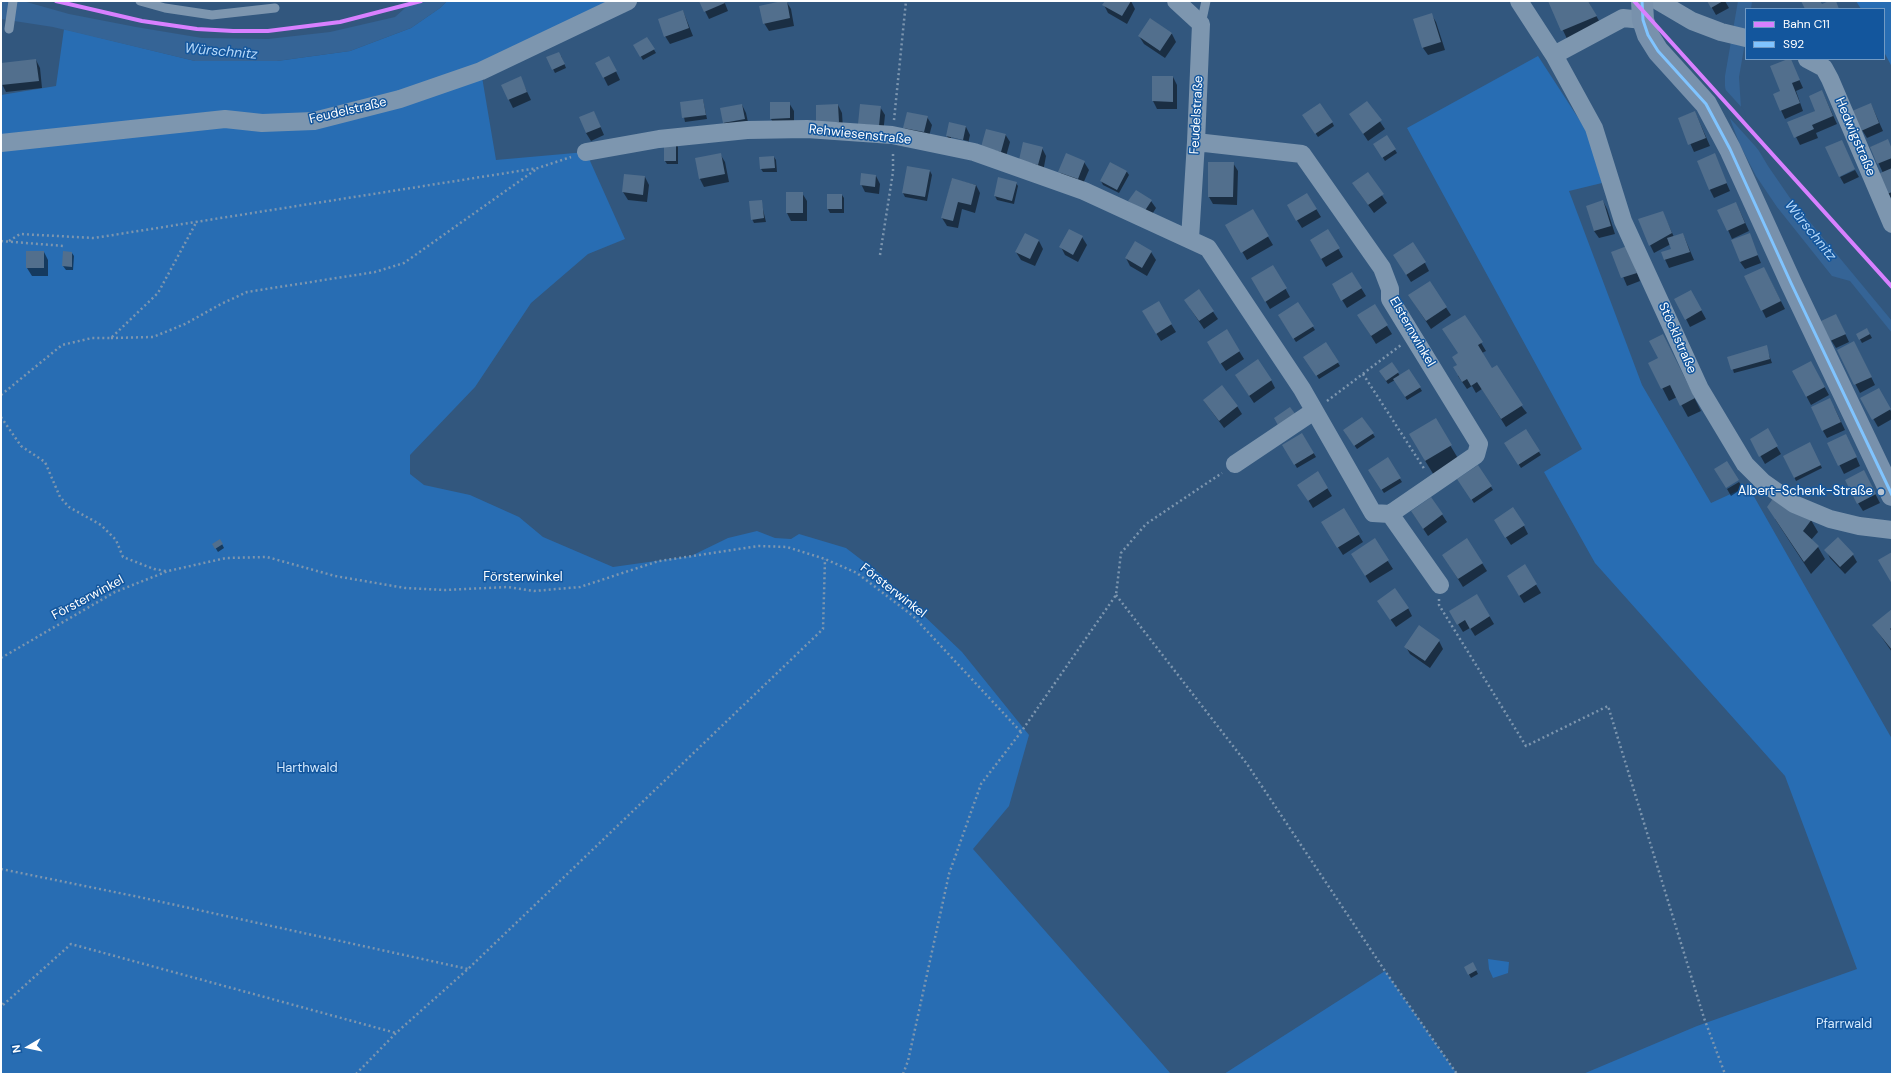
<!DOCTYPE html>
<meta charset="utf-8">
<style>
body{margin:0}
#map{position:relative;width:1893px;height:1075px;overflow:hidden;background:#32577e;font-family:"DM Sans",sans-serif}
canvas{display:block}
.frame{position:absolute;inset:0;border:2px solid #fff;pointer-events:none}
.legend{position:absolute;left:1745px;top:8px;width:140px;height:52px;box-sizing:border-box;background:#13569d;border:1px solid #719ac4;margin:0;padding:5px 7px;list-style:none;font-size:12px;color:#fff}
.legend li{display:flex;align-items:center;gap:8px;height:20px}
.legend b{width:20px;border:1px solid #719ac4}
.north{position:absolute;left:8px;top:1027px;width:40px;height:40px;-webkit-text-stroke:3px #13569d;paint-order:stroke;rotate:261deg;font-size:11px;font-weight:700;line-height:16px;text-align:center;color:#fff}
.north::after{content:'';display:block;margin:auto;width:14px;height:18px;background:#fff;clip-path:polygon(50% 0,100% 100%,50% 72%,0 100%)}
</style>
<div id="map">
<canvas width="1893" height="1075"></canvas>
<div class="frame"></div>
<ul class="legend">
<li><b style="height:5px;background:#d880ff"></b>Bahn C11</li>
<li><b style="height:5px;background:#80c4ff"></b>S92</li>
</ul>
<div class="north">N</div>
</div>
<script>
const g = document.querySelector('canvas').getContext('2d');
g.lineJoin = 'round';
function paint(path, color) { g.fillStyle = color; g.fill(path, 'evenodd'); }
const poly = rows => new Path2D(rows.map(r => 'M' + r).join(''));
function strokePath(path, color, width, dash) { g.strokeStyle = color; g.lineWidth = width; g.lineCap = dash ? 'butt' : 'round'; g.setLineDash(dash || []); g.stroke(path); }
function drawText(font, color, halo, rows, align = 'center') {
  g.font = font + ' "DM Sans",sans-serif'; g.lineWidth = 3; g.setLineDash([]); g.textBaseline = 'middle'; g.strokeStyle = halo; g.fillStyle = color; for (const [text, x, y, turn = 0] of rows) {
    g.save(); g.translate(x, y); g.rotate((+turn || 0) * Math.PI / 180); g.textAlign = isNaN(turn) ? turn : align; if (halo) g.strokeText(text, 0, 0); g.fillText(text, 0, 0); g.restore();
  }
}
paint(poly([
 [447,1,628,1,481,71,496,160,586,152,625,239,588,254,531,303,475,387,410,455,410,474,424,485,470,495,519,517,543,537,613,567,691,556,728,538,757,531,775,538,791,539,799,534,846,548,880,574,962,652,1029,735,1009,806,973,849,1171,1074,1,1074,1,95,56,86,64,29,195,61,277,61,350,51,411,28,440,8],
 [1856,1,1892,1,1892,67,1884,52,1884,9,1861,9],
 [1538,56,1588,133,1602,183,1569,191,1642,385,1711,503,1748,486,1892,739,1892,1074,1583,1074,1697,1026,1857,969,1785,776,1595,563,1544,472,1582,449,1407,128],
 [1488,959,1509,962,1508,973,1493,978,1489,969],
 [1385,971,1457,1074,1224,1074]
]), '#286db3');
paint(poly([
 [1,1,23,1,69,14,136,27,202,38,268,39,330,32,395,17,413,1,447,1,440,8,411,28,350,51,277,61,195,61,53,27,1,19],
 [1738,1,1752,1,1751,9,1746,9,1746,37,1739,77,1741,108,1747,131,1768,166,1790,198,1892,321,1892,333,1850,281,1832,276,1777,207,1756,176,1740,145,1730,119,1725,86,1725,76]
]), '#356496');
paint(poly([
 [1724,88,1744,110,1749,130,1765,157,1728,116]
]), '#32577e');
paint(poly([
 [700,1,724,1,728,11,709,19],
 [786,1,791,9,794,26,769,31,764,23],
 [1106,1,1131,1,1135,9,1127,24,1108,13,1104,5],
 [1549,1,1588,1,1603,28,1569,43],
 [1708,1,1725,1,1729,8,1716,15],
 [683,11,693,36,670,44,665,36],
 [1431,14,1436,22,1445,50,1428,55,1423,48],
 [1151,19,1172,34,1176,42,1165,58,1144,44,1139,36],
 [647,38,656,53,643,60,634,45],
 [561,56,566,68,555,73,553,69],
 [1790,59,1803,88,1796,91,1803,111,1785,119,1774,95,1782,92],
 [36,60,40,68,42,88,6,92,2,84,1,64],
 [597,64,613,65,620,80,608,86],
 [520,77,531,100,513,108,502,86],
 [1153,77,1173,77,1177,85,1177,109,1157,109,1153,101],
 [1822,91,1837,124,1816,133,1818,138,1800,145,1789,123,1816,111],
 [703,100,707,119,685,122,681,103],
 [1367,102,1385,129,1368,141,1350,114],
 [789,103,794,111,794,126,775,126,771,119],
 [1871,104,1883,131,1867,138,1862,130],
 [742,105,746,113,749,127,728,131,724,123,721,109],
 [838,105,842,113,843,129,817,122],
 [880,107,885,115,883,134,859,124],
 [594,112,604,135,591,141,586,133],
 [1695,112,1710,146,1694,152,1679,118],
 [927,117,932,125,928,140,909,136,905,128],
 [1305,118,1332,122,1334,126,1318,137],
 [950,123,966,127,970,135,967,148,951,144,947,136],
 [951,137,968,141,968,143,951,139],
 [1005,134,1010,142,1005,160,987,155],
 [1387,137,1397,153,1385,161,1374,144],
 [1887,140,1892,149,1892,200,1888,193,1883,173,1871,147],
 [676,143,678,147,678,164,667,164,665,161],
 [1042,148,1046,156,1043,172,1025,168],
 [720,154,725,162,729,182,704,187,700,179,696,159],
 [1714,155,1730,191,1714,198,1710,190],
 [774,157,776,160,777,172,763,172,761,169],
 [1084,162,1089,170,1082,186,1064,179,1060,172],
 [1111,163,1127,172,1129,175,1119,193,1103,185,1101,181],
 [1233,163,1238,171,1237,205,1213,204,1209,197],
 [1855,170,1859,177,1844,184,1840,177],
 [930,171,932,175,927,201,905,197,903,193],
 [1367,173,1387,203,1374,213,1358,191],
 [625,175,645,177,649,185,647,202,628,200,623,192],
 [876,176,880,184,879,194,865,192,861,184],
 [952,179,976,185,980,193,975,213,962,209,958,228,947,226,942,218],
 [1016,183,1018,186,1014,204,997,200,995,196],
 [802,193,807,201,807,221,791,221,787,213],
 [1307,194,1321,217,1302,228,1288,206],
 [842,195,844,198,844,213,830,213,828,209],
 [761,201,766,222,754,223,752,219],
 [1151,201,1156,208,1149,219,1134,209],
 [1603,201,1607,209,1615,234,1599,238,1594,231],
 [1736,203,1749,231,1732,239,1719,210],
 [1252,210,1273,245,1247,260,1227,225],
 [1663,213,1674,237,1683,234,1694,260,1669,268,1662,253,1672,250,1671,244,1654,253,1650,245],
 [1328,231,1343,257,1326,267,1311,241],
 [1749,235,1761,263,1745,269,1740,262],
 [1082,237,1087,245,1078,262,1065,255,1061,247],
 [1039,241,1043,249,1035,266,1021,260,1016,252],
 [1135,242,1151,252,1156,260,1147,276,1130,266,1126,258],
 [44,252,48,260,48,276,32,276,27,268],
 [64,252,72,253,74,256,73,270,66,270,63,266],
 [1613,253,1631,255,1640,281,1627,286],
 [1399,263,1425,263,1429,271,1411,282],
 [1273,266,1290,297,1270,309,1252,278],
 [1352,273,1366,296,1347,308,1333,285],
 [1768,276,1785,309,1766,318,1762,310],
 [1429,282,1451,315,1431,329,1414,303],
 [1199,291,1218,319,1204,329,1190,308],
 [1695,299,1706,319,1690,327,1686,319],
 [1158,303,1176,332,1161,341,1143,312],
 [1298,304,1315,330,1296,342,1279,316],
 [1374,305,1392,334,1376,344,1363,323],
 [1465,316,1486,351,1482,353,1492,369,1527,413,1506,427,1482,389,1476,393,1472,386,1467,389,1458,376,1459,354],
 [1840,323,1849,342,1836,348,1831,340],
 [1867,329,1872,338,1862,343,1857,334],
 [1226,330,1244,359,1226,371,1212,350],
 [1663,335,1701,411,1688,417,1677,397,1669,401,1650,364,1659,359],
 [1326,344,1340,366,1319,379,1305,357],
 [1766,347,1772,363,1734,373,1729,357],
 [1838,350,1858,350,1875,385,1860,393],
 [1392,363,1400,376,1409,370,1422,391,1407,400,1395,380,1388,384,1382,375],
 [1815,370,1829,395,1811,405,1793,371],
 [1236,376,1271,380,1275,388,1254,403],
 [1878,389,1892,413,1892,419,1878,427,1862,399],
 [1204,401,1237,406,1242,414,1224,428],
 [1834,407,1845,430,1827,438,1823,431],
 [1435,420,1465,470,1440,485,1424,459],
 [1767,430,1781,454,1765,464,1751,439],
 [1525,431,1541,455,1521,468,1506,444],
 [1302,434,1316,457,1297,468,1284,445],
 [1346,434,1373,434,1375,437,1357,449],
 [1850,443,1860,466,1844,474,1829,444],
 [1811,447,1822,468,1796,481,1784,456],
 [1387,459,1402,482,1384,493,1369,470],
 [1478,466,1493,490,1474,503,1461,483],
 [1318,473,1332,496,1313,508,1299,485],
 [1868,480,1880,503,1863,511,1858,503],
 [1739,482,1743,488,1731,496,1727,489],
 [1431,498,1447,522,1428,536,1412,512],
 [1343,509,1363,542,1343,555,1327,530],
 [1775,519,1811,520,1818,532,1811,540,1818,547,1825,559,1811,574],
 [1524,526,1528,534,1511,545,1500,528],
 [220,540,224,548,218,552,213,544],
 [1374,540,1393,569,1370,583,1357,562],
 [1826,550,1853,555,1857,562,1845,574,1830,558],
 [1448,563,1482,563,1487,571,1463,587],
 [1525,566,1541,593,1524,603,1512,584],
 [1477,595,1494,624,1475,636,1470,628,1463,632,1450,611],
 [1408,608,1412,616,1396,627,1383,609],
 [1892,610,1892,652,1873,625],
 [1439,641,1443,649,1430,668,1410,654,1406,647],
 [1473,964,1478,974,1471,978,1465,967]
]), '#0007');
paint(poly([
 [699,1,724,1,725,3,704,12],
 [782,1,787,1,790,18,763,24,759,6],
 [1105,1,1131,1,1122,16,1102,5],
 [1548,1,1588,1,1597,16,1561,31],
 [1707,1,1723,1,1711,8],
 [1801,1,1820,1,1822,4,1829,1,1836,1,1839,9,1805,9],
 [683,10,689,28,664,37,658,19],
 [1432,13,1441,42,1422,48,1413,19],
 [1150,18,1172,33,1160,51,1138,36],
 [647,37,655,49,640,57,633,45],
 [559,52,565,64,552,70,546,57],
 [609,56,617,71,603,78,595,63],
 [36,59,39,81,1,85,1,63],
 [1788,59,1791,59,1800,80,1792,83,1800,103,1780,111,1773,94,1780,91,1770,66],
 [521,76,527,92,508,100,501,85],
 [1152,76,1173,76,1173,102,1152,101],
 [1822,90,1833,116,1812,125,1814,129,1794,138,1787,122,1815,111,1809,96],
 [703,99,706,115,682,118,680,102],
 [1367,101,1382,120,1363,134,1349,114],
 [770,102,790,102,790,118,770,119],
 [1320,103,1333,122,1315,134,1302,115],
 [1871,103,1879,123,1861,131,1852,111],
 [742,104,745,119,723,123,720,108],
 [838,104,839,122,816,122,816,105],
 [860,104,881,106,879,126,858,124],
 [594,111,601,127,586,133,579,117],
 [1695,111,1706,138,1688,145,1678,118],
 [907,112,928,116,924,132,903,128],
 [949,122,966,126,963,140,946,136],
 [986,129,1006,134,1001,152,981,147],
 [1387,135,1396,149,1382,158,1373,144],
 [1888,139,1892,149,1892,158,1877,164,1870,147],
 [1842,140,1855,169,1839,177,1825,147],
 [664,142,676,142,676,161,664,161],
 [1023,142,1043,147,1038,165,1019,160],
 [721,153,725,174,699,179,695,158],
 [1066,153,1085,161,1078,179,1058,172],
 [1715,153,1727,183,1709,190,1697,161],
 [774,156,775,168,760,169,759,157],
 [1110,162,1127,171,1117,190,1100,181],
 [1208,162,1234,162,1233,197,1208,197],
 [907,166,930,170,925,197,902,193],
 [1892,168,1892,192,1887,194,1878,174],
 [1368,172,1384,194,1368,205,1352,183],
 [861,173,876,175,875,187,860,185],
 [624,174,645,176,643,195,622,192],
 [998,177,1017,182,1012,201,994,196],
 [952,178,976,185,971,205,958,202,953,221,941,218],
 [1136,190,1152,200,1144,212,1128,201],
 [786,192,803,192,803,213,786,213],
 [1307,193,1317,209,1296,221,1287,205],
 [827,194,842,194,842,209,827,209],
 [762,200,764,218,751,220,749,201],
 [1603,200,1611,226,1594,231,1586,206],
 [1736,202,1745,223,1727,231,1717,210],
 [1253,209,1269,236,1241,253,1225,225],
 [1663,211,1672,233,1649,246,1638,219],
 [1069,229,1083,236,1073,255,1059,247],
 [1328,229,1340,248,1321,259,1310,240],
 [1025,233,1039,240,1030,259,1015,252],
 [1683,233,1690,252,1664,260,1661,252,1671,249,1667,238],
 [1750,233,1758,255,1740,262,1731,240],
 [1135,241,1152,251,1142,268,1125,258],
 [1413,242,1426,262,1406,275,1393,255],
 [1627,246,1637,273,1621,278,1611,252],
 [26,251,44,251,44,268,26,268],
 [63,251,72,252,72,267,62,266],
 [1273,265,1287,288,1265,302,1251,278],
 [1764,267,1781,301,1761,311,1744,276],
 [1352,272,1362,288,1341,301,1332,284],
 [1430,281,1447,307,1426,321,1408,295],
 [1199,289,1214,311,1199,321,1184,300],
 [1691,290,1702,310,1685,320,1674,299],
 [1159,301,1172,324,1156,334,1142,311],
 [1298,302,1314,326,1293,339,1278,315],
 [1375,304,1388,325,1371,336,1357,315],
 [1836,314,1846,334,1830,341,1821,321],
 [1465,315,1483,342,1478,345,1492,368,1497,365,1523,405,1501,419,1477,382,1471,386,1467,379,1462,382,1453,367,1457,365,1452,357,1458,353,1442,329],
 [1867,328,1870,334,1859,340,1856,334],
 [1227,329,1240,351,1220,364,1207,342],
 [1663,334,1695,398,1680,406,1670,385,1661,389,1648,363,1658,358,1649,341],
 [1854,341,1872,377,1854,385,1837,350],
 [1326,342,1339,362,1316,376,1303,357],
 [1767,345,1770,359,1731,370,1727,357],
 [1258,359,1272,380,1249,396,1235,375],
 [1811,361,1825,387,1806,397,1792,371],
 [1392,362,1399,372,1386,381,1379,371],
 [1409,369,1421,387,1405,397,1393,379],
 [1222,385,1238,406,1219,421,1203,400],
 [1879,388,1891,409,1872,420,1860,398],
 [1830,398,1841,422,1822,431,1811,407],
 [1290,407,1296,415,1279,427,1274,418],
 [1362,417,1374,433,1354,446,1343,430],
 [1436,418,1452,445,1425,461,1409,434],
 [1768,428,1778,446,1759,457,1750,439],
 [1526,429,1540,451,1518,465,1504,443],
 [1302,433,1314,453,1294,465,1282,445],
 [1846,434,1857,457,1838,466,1827,443],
 [1810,442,1821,465,1794,478,1783,456],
 [1388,457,1401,478,1381,490,1368,470],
 [1727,461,1739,480,1726,488,1714,469],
 [1478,465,1492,486,1471,500,1457,479],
 [1864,470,1876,494,1857,504,1845,480],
 [1318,471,1328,488,1308,501,1297,485],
 [1431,497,1443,514,1423,529,1411,511],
 [1774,497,1812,519,1803,531,1819,546,1804,562,1767,507],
 [1513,507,1525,525,1505,538,1494,520],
 [1344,508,1360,534,1337,548,1321,522],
 [1838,537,1854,554,1840,567,1824,550],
 [1375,538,1389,560,1365,576,1351,554],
 [1467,538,1483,563,1458,579,1442,555],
 [220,539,223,544,215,549,212,544],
 [1892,552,1892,584,1878,560],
 [1525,564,1537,584,1519,596,1507,576],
 [1395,588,1409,608,1390,620,1377,601],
 [1477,594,1490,616,1470,629,1465,620,1457,625,1449,611],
 [1892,609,1892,627,1890,629,1892,631,1892,650,1872,625],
 [1419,625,1440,640,1425,661,1404,647],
 [1473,962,1477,970,1468,975,1464,967]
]), '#526f8d');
strokePath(poly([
 [894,120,906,1],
 [1,241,64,246],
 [9,241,20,234,94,238,538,168,571,157],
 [880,255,893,172,893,151],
 [111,338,153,337,185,324,221,304,247,292,375,272,404,263,538,168],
 [1363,374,1425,470],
 [1,395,62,345,92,338,111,338,158,293,197,221],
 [1327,401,1401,345],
 [1,417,21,446,45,462,60,497,69,507,101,525,116,540,123,557,154,569,166,571],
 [1116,595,1247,764,1385,971,1457,1074],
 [1439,599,1439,605,1526,746,1608,706,1704,1018,1725,1074],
 [1,658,115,592,168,571,226,558,267,557,335,576,405,588,445,590,508,587,534,591,580,587,659,561,759,546,787,547,825,559,857,573,913,616,1021,732],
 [1,869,139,897,468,969],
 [1,1003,3,1005,1,1007],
 [3,1005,71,944,396,1033],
 [356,1074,396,1033,468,969,823,629,825,559],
 [903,1074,908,1061,949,874,981,784,1021,732,1116,595,1121,553,1146,524,1222,473]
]), '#7d96af', 2.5, [2, 3]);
strokePath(poly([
 [140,1,165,8,212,15,275,8],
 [1201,24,1206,1],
 [9,29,13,1]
]), '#7d96af', 9);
strokePath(poly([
 [1176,1,1201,24,1196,142,1190,239],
 [1519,1,1554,55,1594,128,1623,221,1700,389,1745,464,1763,482,1794,504,1830,519,1859,526,1892,530],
 [1658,1,1692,21,1721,32,1746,38],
 [1554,55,1623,18,1643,20],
 [1807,59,1824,68,1830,79,1892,224],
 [1,143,225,119,262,123,314,121,400,99,481,71,628,1],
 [586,152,659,139,747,130,807,129,892,135,974,152,1084,191,1208,248,1302,389,1373,513,1390,514,1476,455,1479,444,1390,299,1390,289,1382,268,1302,154,1196,142],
 [1235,464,1314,411],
 [1390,514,1440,585]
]), '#7d96af', 18);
strokePath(poly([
 [1642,1,1643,20,1648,35,1658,51,1706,104,1730,149,1791,283,1892,495]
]), '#7891ac', 22);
strokePath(poly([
 [1642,1,1643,20,1648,35,1658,51,1706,104,1730,149,1791,283,1892,495]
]), '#80c4ff', 3);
strokePath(poly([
 [56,1,142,21,197,29,233,31,268,31,340,22,421,1],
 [1634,1,1892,287]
]), '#d880ff', 4);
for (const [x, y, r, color] of [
 [1881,492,4,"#b7c4d2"]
]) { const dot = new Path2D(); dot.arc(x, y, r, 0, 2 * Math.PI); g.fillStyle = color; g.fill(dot); strokePath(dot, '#13569d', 1.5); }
drawText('13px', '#fff', '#13569d', [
 ["Feudelstraße",348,111,-13],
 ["Feudelstraße",1197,115,-87],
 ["Rehwiesenstraße",860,135,6],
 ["Hedwigstraße",1855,137,67],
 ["Elsternwinkel",1412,332,60],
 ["Stöcklstraße",1677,338,66],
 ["Försterwinkel",523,578],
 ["Försterwinkel",893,591,38],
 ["Försterwinkel",88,598,-28]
]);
drawText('13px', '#fff', '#13569d', [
 ["Albert-Schenk-Straße",1873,492]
], 'right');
drawText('13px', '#d2e8fd', '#13569d', [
 ["Harthwald",307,769],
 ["Pfarrwald",1844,1025]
]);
drawText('italic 14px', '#b6d9fa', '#13569d', [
 ["Würschnitz",221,52,5],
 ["Würschnitz",1810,231,51]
]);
</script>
